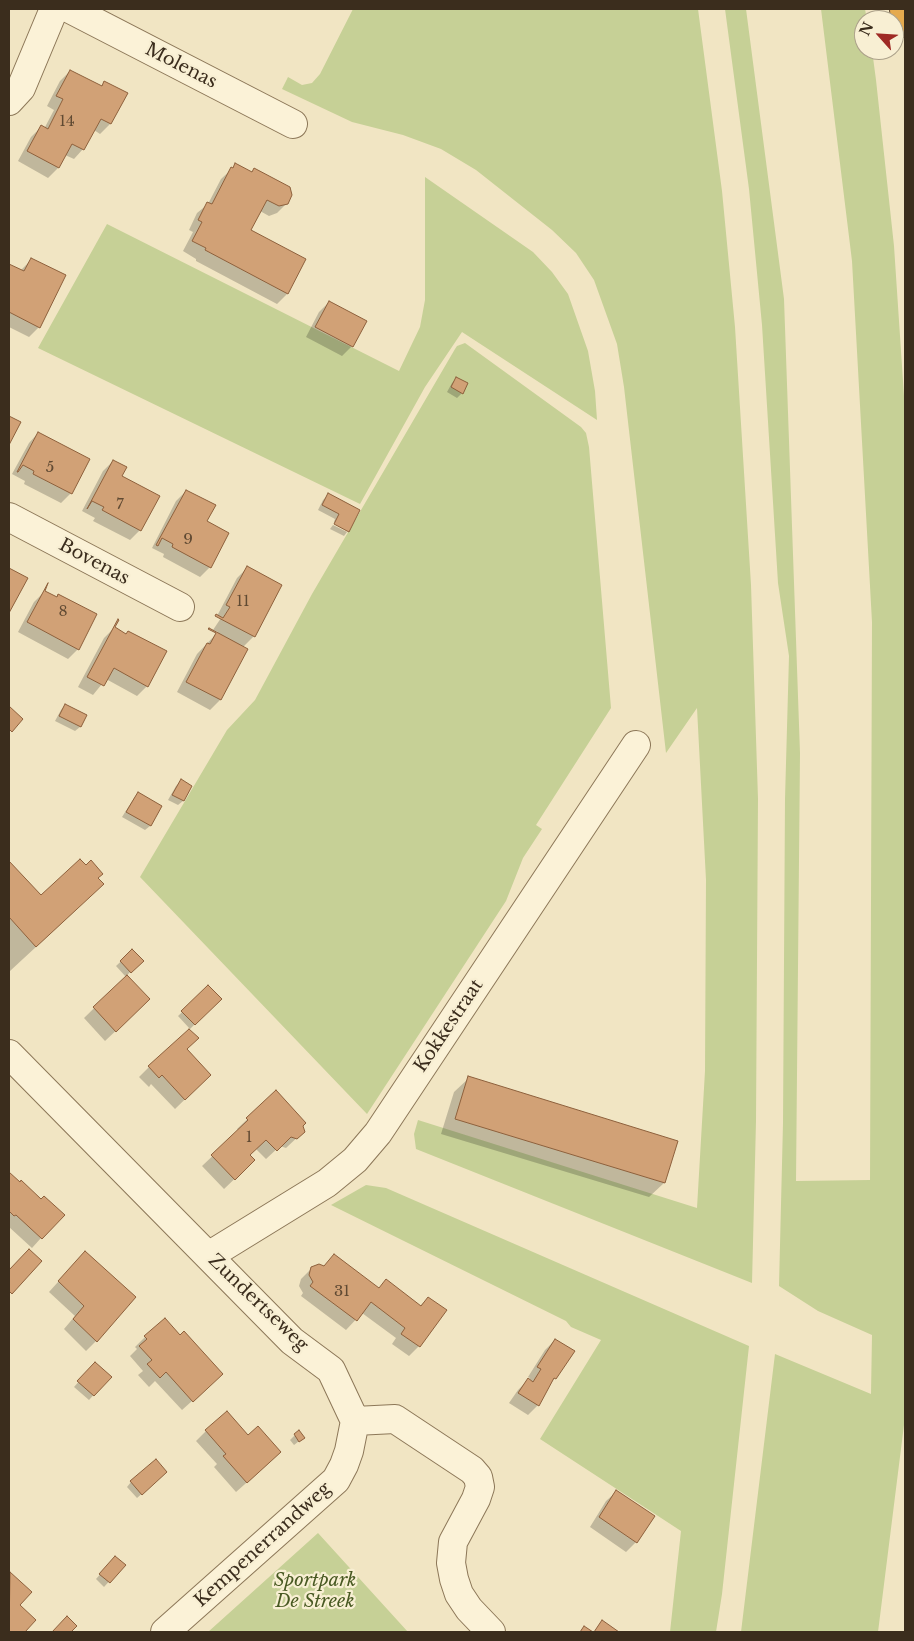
<!DOCTYPE html>
<style>
body{margin:0}
#map{position:relative;width:914px;height:1641px;overflow:hidden;background:#f1e5c3;font-family:"Libre Baskerville",serif}
canvas{display:block}
.frame{position:absolute;inset:0;border:10px solid #3b2d1d;pointer-events:none}
.north{position:absolute;left:854px;top:10px;width:50px;height:50px;box-sizing:border-box;background:#f8efd3;border:1px solid #aca18a;border-radius:50%;rotate:296deg;font-size:14px;font-weight:700;line-height:20px;text-align:center;color:#3b2d1d}
.north::after{content:'';display:block;margin:auto;width:18px;height:22px;background:#9f2a24;clip-path:polygon(50% 0,100% 100%,50% 72%,0 100%)}
</style>
<div id="map">
<canvas width="914" height="1641"></canvas>
<div class="frame"></div>
<div class="north">N</div>
</div>
<script>
const g = document.querySelector('canvas').getContext('2d');
g.lineJoin = 'round';
function paint(path, color) { g.fillStyle = color; g.fill(path, 'evenodd'); }
const poly = rows => new Path2D(rows.map(r => 'M' + r).join(''));
function strokePath(path, color, width, dash) { g.strokeStyle = color; g.lineWidth = width; g.lineCap = dash ? 'butt' : 'round'; g.setLineDash(dash || []); g.stroke(path); }
function drawText(font, color, halo, rows, align = 'center') {
  g.font = font + ' "Libre Baskerville",serif'; g.lineWidth = 4.5; g.setLineDash([]); g.textBaseline = 'middle'; g.strokeStyle = halo; g.fillStyle = color; for (const [text, x, y, turn = 0] of rows) {
    g.save(); g.translate(x, y); g.rotate((+turn || 0) * Math.PI / 180); g.textAlign = isNaN(turn) ? turn : align; if (halo) g.strokeText(text, 0, 0); g.fillText(text, 0, 0); g.restore();
  }
}
paint(poly([
 [353,9,698,9,722,191,735,327,751,585,758,799,756,1121,752,1283,416,1149,414,1134,418,1120,697,1208,705,1071,706,880,697,708,666,753,624,387,617,344,594,280,576,253,552,230,476,170,441,149,403,135,352,122,282,89,288,77,302,85,312,83,320,74],
 [725,9,746,9,784,299,800,753,796,1181,870,1180,872,622,852,261,821,9,865,9,867,20,864,20,864,50,872,50,876,80,894,246,905,411,905,1417,878,1632,741,1632,775,1354,871,1394,872,1335,818,1311,779,1286,783,1123,785,799,789,656,778,583,762,325,749,189],
 [425,177,533,252,552,272,568,294,588,351,595,391,597,420,462,332,425,387,360,504,38,348,107,224,399,371,420,327,425,300],
 [465,343,581,427,586,433,589,447,611,708,536,825,542,829,523,858,506,901,367,1114,140,877,227,730,255,700,312,594,455,349,457,346],
 [366,1185,386,1188,749,1346,722,1594,716,1632,670,1632,681,1531,540,1439,601,1340,571,1327,566,1321,331,1205],
 [318,1533,408,1632,208,1632]
]), '#c6d096');
paint(poly([
 [70,71,100,87,104,83,110,124,100,134,94,130,83,149,74,159,65,155,58,168,48,178,18,161,31,137,41,127,44,129,54,110,47,106,60,81],
 [236,165,251,173,254,170,287,203,277,213,269,216,260,211,249,231,304,260,287,294,277,304,196,261,196,259,183,251,193,232,189,230,197,213,208,204,221,179],
 [31,260,39,327,29,337,9,327,9,265,20,271],
 [329,302,352,346,342,356,306,337,319,312],
 [457,378,462,393,457,398,447,392,452,383],
 [38,433,88,460,71,493,61,503,24,484,25,481,12,474,29,443],
 [113,461,140,530,130,540,93,521,95,518,82,511,103,471],
 [186,491,206,522,210,567,200,577,163,557,164,554,152,548,176,501],
 [328,495,349,530,334,522,335,519,318,510,323,500],
 [333,525,347,532,344,536,330,529],
 [247,568,254,636,243,647,247,649,220,700,210,710,177,692,197,654,218,632,213,630,221,618,217,616,237,578],
 [44,592,56,598,58,595,78,649,68,659,18,632,34,602],
 [114,628,147,686,137,696,106,679,93,695,78,687,104,638],
 [65,705,86,716,80,727,75,731,55,721,61,710],
 [181,781,191,786,183,801,178,805,168,800,176,786],
 [138,793,161,806,150,826,145,830,122,817,134,798],
 [9,863,41,897,97,878,77,909,10,971,9,969],
 [132,951,142,961,126,976,139,1009,105,1041,84,1018,126,977,116,966],
 [208,987,220,999,190,1029,178,1016],
 [186,1050,210,1075,175,1109,151,1084,149,1087,139,1077,149,1067],
 [469,1078,676,1142,664,1183,649,1197,441,1134,454,1092],
 [276,1092,302,1126,303,1132,286,1148,280,1146,266,1159,256,1149,249,1155,244,1170,224,1189,202,1166,239,1131,237,1129],
 [9,1174,19,1183,41,1238,32,1248,9,1227],
 [334,1256,378,1289,420,1306,428,1298,445,1311,419,1346,409,1356,392,1344,396,1338,362,1313,346,1330,301,1296,303,1293,299,1286,301,1279,312,1268,323,1267],
 [75,1263,96,1341,86,1351,64,1329,75,1316,49,1292],
 [145,1337,211,1384,182,1410,155,1381,149,1387,138,1375,143,1371,130,1356,137,1349,135,1347],
 [555,1340,555,1378,550,1383,538,1405,528,1415,509,1403,518,1390,530,1378,528,1377,545,1350],
 [95,1363,110,1377,89,1400,74,1387],
 [206,1431,270,1462,236,1492,214,1467,217,1464,196,1441],
 [295,1435,303,1438,294,1445,290,1440],
 [161,1477,137,1498,127,1487,131,1482],
 [616,1492,636,1542,626,1552,590,1527,606,1501],
 [111,1562,124,1565,104,1587,96,1579],
 [10,1574,18,1606,34,1620,23,1632,9,1632,9,1575]
]), '#0003');
const building = poly([
 [70,70,102,86,104,81,128,93,111,124,101,119,84,150,72,144,59,168,27,151,41,125,48,129,63,99,56,96,70,70],
 [235,163,252,172,254,168,290,187,292,195,288,204,279,206,267,200,251,230,306,259,288,294,205,250,206,248,192,241,202,222,198,220,207,202,212,204,231,167,233,168,235,163],
 [31,258,66,275,40,328,9,312,9,264,24,271,31,258],
 [329,301,367,321,353,347,315,327,329,301],
 [456,377,468,383,463,394,451,387,456,377],
 [9,416,21,422,9,445,9,416],
 [38,432,90,459,72,494,33,474,34,471,23,465,18,472,17,472,38,432],
 [113,460,127,467,122,476,160,496,141,531,102,510,104,507,92,501,87,509,113,460],
 [186,490,216,505,207,521,229,533,211,568,172,547,173,544,162,538,158,546,156,545,186,490],
 [328,493,360,510,349,532,334,524,339,514,322,505,328,493],
 [247,566,282,585,255,637,215,616,216,614,223,618,230,607,226,605,247,566],
 [9,568,28,578,9,613,9,568],
 [48,583,45,591,57,597,58,594,97,614,79,650,27,622,48,583],
 [118,619,119,620,115,627,126,634,128,631,167,651,148,687,114,668,104,686,87,677,118,619],
 [209,628,248,649,221,700,186,682,207,643,210,644,216,633,208,629,209,628],
 [65,704,87,715,81,727,59,716,65,704],
 [9,706,23,719,12,732,9,729,9,706],
 [181,779,192,786,184,801,172,795,181,779],
 [138,792,162,806,151,826,126,812,138,792],
 [80,859,86,865,91,860,103,874,98,878,104,884,36,947,9,917,9,861,41,895,80,859],
 [132,949,144,961,131,973,120,961,132,949],
 [127,975,150,999,116,1032,93,1007,127,975],
 [208,985,222,999,195,1025,181,1011,208,985],
 [189,1029,199,1038,187,1049,211,1075,185,1100,162,1075,159,1078,148,1066,189,1029],
 [468,1076,678,1141,665,1183,455,1119,468,1076],
 [276,1090,306,1123,303,1126,305,1132,297,1139,291,1137,277,1151,266,1140,250,1155,255,1160,235,1180,211,1155,248,1120,246,1118,276,1090],
 [9,1172,20,1182,21,1180,41,1199,44,1196,65,1215,42,1239,16,1215,14,1216,9,1211,9,1172],
 [29,1249,42,1261,12,1294,9,1291,9,1270,29,1249],
 [85,1251,136,1297,97,1342,73,1319,84,1306,58,1281,85,1251],
 [334,1254,379,1288,386,1279,421,1306,428,1297,447,1310,420,1347,401,1334,405,1328,371,1302,357,1321,310,1286,313,1282,309,1275,311,1267,319,1264,324,1266,334,1254],
 [165,1318,180,1335,184,1331,223,1374,193,1402,166,1372,160,1378,147,1364,152,1360,139,1346,147,1339,144,1336,165,1318],
 [555,1339,575,1351,556,1379,554,1378,539,1406,518,1393,528,1378,533,1382,541,1369,537,1367,555,1339],
 [95,1362,112,1377,94,1396,77,1381,95,1362],
 [227,1411,248,1435,258,1426,281,1452,247,1483,223,1456,226,1454,205,1430,227,1411],
 [299,1430,305,1438,299,1442,294,1434,299,1430],
 [156,1459,167,1472,142,1495,130,1481,156,1459],
 [616,1490,655,1516,637,1543,599,1517,616,1490],
 [115,1556,126,1565,110,1583,99,1574,115,1556],
 [10,1572,32,1592,20,1605,36,1620,25,1632,9,1632,10,1572],
 [67,1616,77,1626,71,1632,52,1632,67,1616],
 [602,1620,619,1632,594,1632,602,1620],
 [584,1626,593,1632,580,1632,584,1626]
]);
paint(building, '#d1a176');
strokePath(building, '#8d603c', 1);
const minor = poly([
 [70,9,293,124],
 [9,101,21,88,54,9],
 [9,517,180,607],
 [9,1054,292,1341,331,1370,355,1421,395,1419,472,1470,478,1477,480,1487,476,1499,453,1542,451,1563,454,1579,459,1594,469,1609,491,1632],
 [210,1255,327,1183,355,1160,378,1133,636,745],
 [165,1632,336,1480,344,1465,349,1451,355,1421]
]);
const motorway = poly([
 [904,9,905,23]
]);
strokePath(minor, '#8c7758', 30);
strokePath(motorway, '#5a442d', 30);
strokePath(minor, '#fbf2d7', 28);
strokePath(motorway, '#e5aa4e', 28);
drawText('15px', '#604a33', null, [
 ["14",67,122],
 ["5",50,468],
 ["7",120,505],
 ["9",188,540],
 ["11",243,602],
 ["8",63,612],
 ["1",249,1138],
 ["31",342,1292]
]);
drawText('18px', '#3b2d1d', '#f8efd3', [
 ["Molenas",181,66,27],
 ["Bovenas",94,562,28],
 ["Kokkestraat",449,1026,-56],
 ["Zundertseweg",258,1303,44],
 ["Kempenerrandweg",263,1545,-42]
]);
drawText('italic 18px', '#485922', '#f8efd3', [
 ["Sportpark",315,1581],
 ["De Streek",315,1602]
]);
</script>
